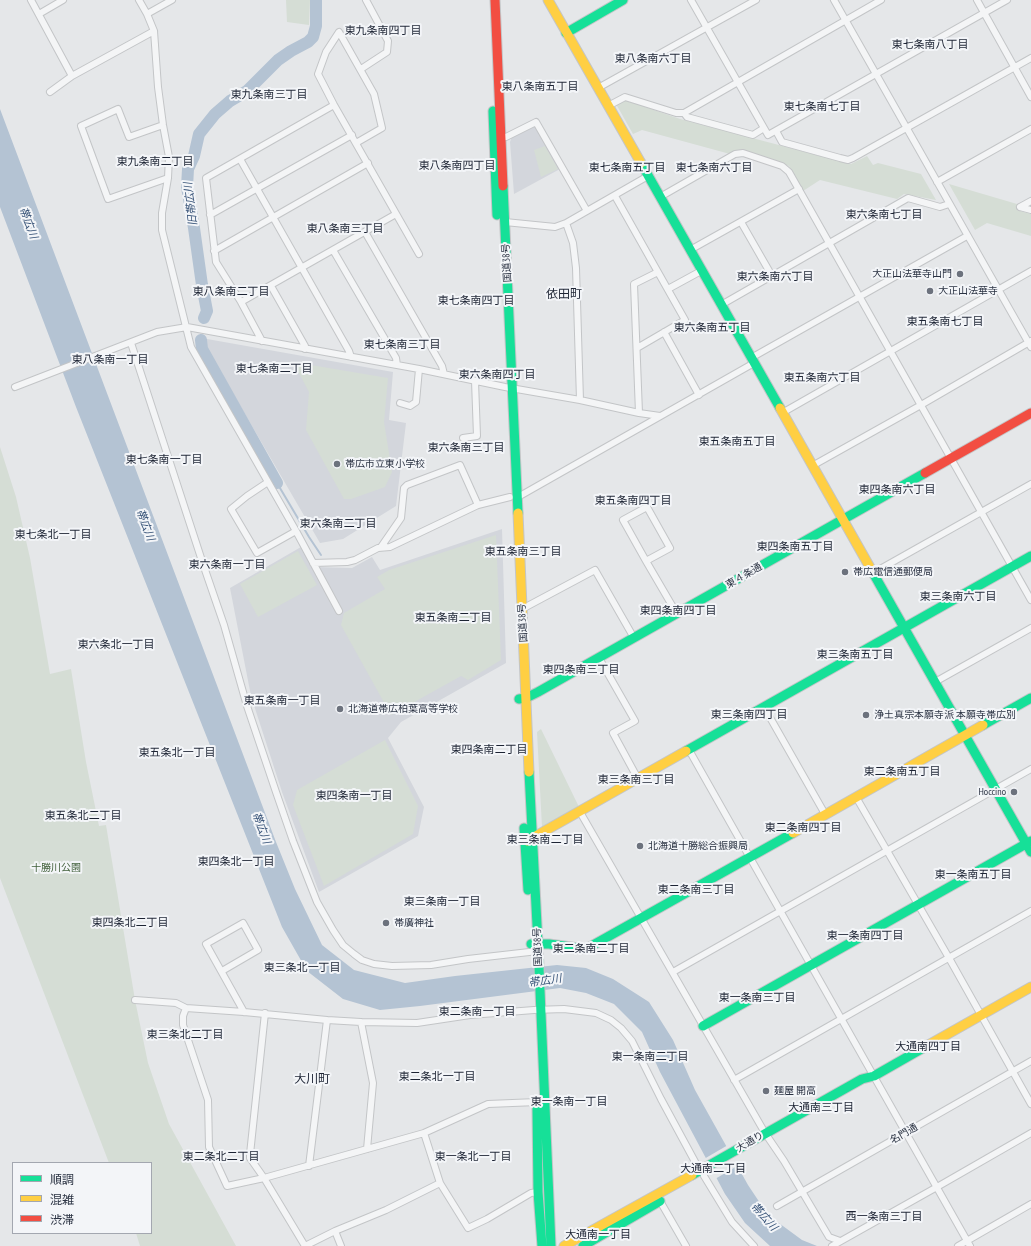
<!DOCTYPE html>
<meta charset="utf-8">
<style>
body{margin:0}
#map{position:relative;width:1031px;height:1246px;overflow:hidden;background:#e5e7e9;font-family:"PT Sans Narrow","Noto Sans JP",sans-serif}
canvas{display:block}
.legend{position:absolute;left:12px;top:1162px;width:140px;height:72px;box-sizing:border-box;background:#f3f5f8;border:1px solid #a3a7b0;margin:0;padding:5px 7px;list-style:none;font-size:12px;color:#2b3343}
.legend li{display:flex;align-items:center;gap:8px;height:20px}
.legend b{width:20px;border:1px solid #a3a7b0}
</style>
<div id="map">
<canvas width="1031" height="1246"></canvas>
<ul class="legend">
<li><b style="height:5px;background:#16e098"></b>順調</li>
<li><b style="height:5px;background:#ffcf43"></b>混雑</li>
<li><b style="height:5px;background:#f24e42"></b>渋滞</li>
</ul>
</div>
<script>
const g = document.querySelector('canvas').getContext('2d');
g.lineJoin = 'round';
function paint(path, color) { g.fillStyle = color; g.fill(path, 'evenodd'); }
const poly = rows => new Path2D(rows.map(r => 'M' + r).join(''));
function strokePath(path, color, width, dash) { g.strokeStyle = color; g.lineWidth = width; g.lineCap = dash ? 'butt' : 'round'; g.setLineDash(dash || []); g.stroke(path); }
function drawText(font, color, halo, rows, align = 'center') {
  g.font = font + ' "PT Sans Narrow","Noto Sans JP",sans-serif'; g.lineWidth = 4; g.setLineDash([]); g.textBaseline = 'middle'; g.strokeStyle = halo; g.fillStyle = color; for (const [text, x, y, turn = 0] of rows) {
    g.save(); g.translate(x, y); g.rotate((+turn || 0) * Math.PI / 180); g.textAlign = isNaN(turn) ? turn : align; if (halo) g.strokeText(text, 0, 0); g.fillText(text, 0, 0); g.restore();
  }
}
paint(poly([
 [534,125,538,129,560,169,514,194,510,142,512,137],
 [207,339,393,372,389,420,406,423,396,506,343,539,320,543,206,347],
 [502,529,506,663,401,722,388,738,424,807,418,836,319,892,282,792,251,696,230,588,301,547,312,567,352,568,372,557,380,570]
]), '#d3d6dc');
paint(poly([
 [286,0,310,0,309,25,287,22],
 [625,100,680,119,851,164,867,156,873,165,878,163,921,174,936,200,904,194,897,199,820,180,803,191,789,166,739,150,730,154,642,130,633,134,616,104],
 [545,146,558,169,541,177,534,150],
 [949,184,1017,204,1017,210,1031,214,1031,236,987,223,975,230],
 [293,362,388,378,384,422,392,472,385,487,351,499,344,499,306,430,309,392],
 [0,447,16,497,30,558,50,674,71,669,86,762,99,826,106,825,135,1000,148,1063,169,1124,236,1246,140,1246,136,1233,151,1233,151,1163,109,1163,0,878],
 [496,535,501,660,468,680,461,676,391,715,341,625,344,613,385,589,377,577,389,570],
 [298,551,317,585,258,617,240,584],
 [541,729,579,807,542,827,537,732],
 [385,740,418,806,413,834,324,886,293,805,297,790]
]), '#d5ddd5');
paint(poly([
 [0,109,276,842,295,889,322,945,354,970,405,983,455,976,557,965,586,968,613,979,649,1002,673,1040,695,1090,748,1185,768,1215,802,1240,817,1246,770,1246,745,1223,725,1194,660,1072,642,1032,614,1004,586,993,560,988,420,1006,380,1010,343,999,307,971,282,927,76,407,0,207]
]), '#b4c3d3');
paint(poly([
 [728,1145,739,1165,715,1179,704,1159]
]), '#e5e7e9');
strokePath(poly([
 [277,483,309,537,321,555]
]), '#b4c3d3', 2);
strokePath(poly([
 [204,318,207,311,202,285,194,228,187,187,188,169,194,156,199,134,215,114,230,101,247,91,278,60,291,51,308,42,313,37,316,26,316,0],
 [201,340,202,349,277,483]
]), '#b4c3d3', 12);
const street = poly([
 [31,0,72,76],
 [139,0,147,14,154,31,158,87,163,125,169,157,168,178,162,213,162,230,191,347,296,531,339,611],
 [691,0,768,135,1007,0],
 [834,0,1031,347],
 [977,0,1031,97],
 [39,14,63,0],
 [147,14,172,0],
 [361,69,387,52,388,41,366,0],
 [598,88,756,0],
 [50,92,72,76,154,31],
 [608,106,625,97,676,113,684,113,881,0],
 [684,113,687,117,753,135,764,128],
 [163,125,129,137,118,109,81,126,108,199,168,178],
 [776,131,782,142,840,158,848,160,853,158,1031,58],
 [501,137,506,137,536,122,587,211],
 [356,143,382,128,374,94,339,32,326,52,318,74,334,105,419,254],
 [240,159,349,351,351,357],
 [937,182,1031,129],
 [615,196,685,320,637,348],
 [660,197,735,154,743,153,782,166,789,172,1031,600],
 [1020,207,1031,201],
 [1020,207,1031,210],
 [210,215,352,135],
 [505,222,555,227,566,223,648,176],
 [741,222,772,276],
 [566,223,573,243,576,268,580,400],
 [365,232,442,366,444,374],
 [333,250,396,358,397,365],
 [690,250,799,189],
 [214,251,368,163],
 [271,286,305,346,305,349],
 [668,289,701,271],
 [241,302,396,214],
 [721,305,908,198,940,207,949,204],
 [664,332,699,395],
 [262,341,241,302,216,262,206,178,334,105],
 [131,343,203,564,224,625,247,706,276,792,293,841,317,902,333,930,343,945,354,954,362,960,374,964,392,966,431,965,468,959,538,951],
 [751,358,967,236],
 [15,387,157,332,187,327,419,369,505,387,580,400,639,413,660,416],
 [400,403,410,406,416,402,419,369],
 [639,413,634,284,658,272],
 [782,413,1031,271],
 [463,438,477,436,475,381],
 [812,466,921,405,1031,341],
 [268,482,247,496,231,509,257,553,296,531],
 [518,497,754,363],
 [381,547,401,518,404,488,407,485,460,465,478,505],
 [646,561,670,548,647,507,623,520,646,561,677,614],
 [313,563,347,562,355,560,378,548,390,547,478,505,510,497],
 [873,573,1031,484],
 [522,609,595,570,634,638],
 [599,658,635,721,613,733,638,779],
 [935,682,1031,628],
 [764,707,825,814],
 [689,750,970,1246],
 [856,797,949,958,1031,1104],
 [580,812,765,1133,784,1161,829,1237,840,1241],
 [222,971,258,950,243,923,206,944,244,1012],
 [673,972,1031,769],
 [135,1000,176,1003,186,1008,244,1012,327,1020,361,1022,417,1023,470,1015,534,1010,564,1009,596,1013,611,1020,621,1028,632,1041,661,1099,700,1171],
 [186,1008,183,1016,183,1025,208,1100,209,1147,227,1186,264,1178,424,1133,488,1104,537,1102],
 [265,1013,250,1154,250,1158,264,1178,305,1246,335,1231,386,1210,440,1183],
 [361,1022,373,1083,367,1149],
 [734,1080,1031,911],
 [424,1133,440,1183,468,1228,487,1219,531,1193,538,1192],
 [309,1166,327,1020],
 [704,1176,732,1222,754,1246],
 [660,1201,686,1246],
 [777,1206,1031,1061],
 [335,1231,341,1246],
 [832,1246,937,1187,1031,1133],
 [958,1246,1031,1204]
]);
const fast = poly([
 [566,33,623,0],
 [493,111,497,215],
 [641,163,780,408],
 [503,186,518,513],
 [872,571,1031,852],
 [519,699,526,698,538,692,925,473],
 [983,725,1031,698],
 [686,751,1031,556],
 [529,772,538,944,551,1246],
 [524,828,528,890],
 [531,944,549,944,586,949,793,833],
 [703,1026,1031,841],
 [537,1109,538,1192,542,1246],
 [692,1175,862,1079,874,1076,923,1048],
 [583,1246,660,1201]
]);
const slow = poly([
 [548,0,641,163],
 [780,408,872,571],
 [518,513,529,772],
 [793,833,983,725],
 [527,841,686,751],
 [923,1048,1031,987],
 [564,1246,692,1175]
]);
const jam = poly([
 [495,0,503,186],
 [925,473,1031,413]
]);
strokePath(street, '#c3c5c7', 8);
strokePath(fast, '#c3c5c7', 11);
strokePath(slow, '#c3c5c7', 11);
strokePath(jam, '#c3c5c7', 11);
strokePath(street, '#f4f5f6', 6);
strokePath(fast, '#16e098', 9);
strokePath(slow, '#ffcf43', 9);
strokePath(jam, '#f24e42', 9);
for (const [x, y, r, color] of [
 [960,274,4,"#6c727d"],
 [930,291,4,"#6c727d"],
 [337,464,4,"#6c727d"],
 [845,572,4,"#6c727d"],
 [340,709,4,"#6c727d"],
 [866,715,4,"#6c727d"],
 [1014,792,4,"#6c727d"],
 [640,846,4,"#6c727d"],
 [386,923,4,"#6c727d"],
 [766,1091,4,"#6c727d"]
]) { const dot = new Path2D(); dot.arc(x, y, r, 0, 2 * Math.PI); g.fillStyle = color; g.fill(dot); strokePath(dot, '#f3f5f8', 1.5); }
drawText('10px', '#2b3343', '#f3f5f8', [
 ["国道38号",507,263,-93],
 ["東４条通",744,576,-30],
 ["国道38号",523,623,-93],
 ["国道38号",538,947,-92],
 ["名門通",904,1134,-30],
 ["大通り",750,1142,-31]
]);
drawText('10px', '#2b3343', '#f3f5f8', [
 ["大正山法華寺山門",952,274,"right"],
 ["大正山法華寺",938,291],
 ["帯広市立東小学校",345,464],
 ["帯広電信通郵便局",853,572],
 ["北海道帯広柏葉高等学校",348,709],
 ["浄土真宗本願寺派 本願寺帯広別",874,715],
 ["Hoccino",1006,792,"right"],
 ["北海道十勝総合振興局",648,846],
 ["帯廣神社",394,923],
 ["麺屋 開高",774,1091]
], 'left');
drawText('10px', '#3f5e38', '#f3f5f8', [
 ["十勝川公園",56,868]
]);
drawText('11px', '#1d2434', '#f3f5f8', [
 ["東九条南四丁目",383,31],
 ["東七条南八丁目",930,45],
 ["東八条南六丁目",653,59],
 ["東八条南五丁目",540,87],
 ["東九条南三丁目",269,95],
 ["東七条南七丁目",822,107],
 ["東九条南二丁目",155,162],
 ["東八条南四丁目",457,166],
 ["東七条南五丁目",627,168],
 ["東七条南六丁目",714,168],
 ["東六条南七丁目",884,215],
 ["東八条南三丁目",345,229],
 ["東六条南六丁目",775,277],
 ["東八条南二丁目",231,292],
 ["東七条南四丁目",476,301],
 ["東五条南七丁目",945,322],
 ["東六条南五丁目",712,328],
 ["東七条南三丁目",402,345],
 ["東八条南一丁目",110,360],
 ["東七条南二丁目",274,369],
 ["東六条南四丁目",497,375],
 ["東五条南六丁目",822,378],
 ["東五条南五丁目",737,442],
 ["東六条南三丁目",466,448],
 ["東七条南一丁目",164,460],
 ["東四条南六丁目",897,490],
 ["東五条南四丁目",633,501],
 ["東六条南二丁目",338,524],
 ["東七条北一丁目",53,535],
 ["東四条南五丁目",795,547],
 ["東五条南三丁目",523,552],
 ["東六条南一丁目",227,565],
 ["東三条南六丁目",958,597],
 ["東四条南四丁目",678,611],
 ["東五条南二丁目",453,618],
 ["東六条北一丁目",116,645],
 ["東三条南五丁目",855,655],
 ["東四条南三丁目",581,670],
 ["東五条南一丁目",282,701],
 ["東三条南四丁目",749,715],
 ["東四条南二丁目",489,750],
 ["東五条北一丁目",177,753],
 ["東二条南五丁目",902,772],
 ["東三条南三丁目",636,780],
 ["東四条南一丁目",354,796],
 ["東五条北二丁目",83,816],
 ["東二条南四丁目",803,828],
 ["東三条南二丁目",545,840],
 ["東四条北一丁目",236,862],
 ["東一条南五丁目",973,875],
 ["東二条南三丁目",696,890],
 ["東三条南一丁目",442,902],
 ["東四条北二丁目",130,923],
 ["東一条南四丁目",865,936],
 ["東二条南二丁目",591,949],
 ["東三条北一丁目",302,968],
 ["東一条南三丁目",757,998],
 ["東二条南一丁目",477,1012],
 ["東三条北二丁目",185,1035],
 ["大通南四丁目",928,1047],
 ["東一条南二丁目",650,1057],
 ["東二条北一丁目",437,1077],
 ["東一条南一丁目",569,1102],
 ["大通南三丁目",821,1108],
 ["東二条北二丁目",221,1157],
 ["東一条北一丁目",473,1157],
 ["大通南二丁目",713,1169],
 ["西一条南三丁目",884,1217],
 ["大通南一丁目",598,1235]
]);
drawText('italic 11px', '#355176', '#f3f5f8', [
 ["旧帯広川",191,204,-97],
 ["帯広川",28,223,69],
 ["帯広川",145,525,69],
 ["帯広川",261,828,69],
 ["帯広川",545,981,-8],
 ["帯広川",764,1217,48]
]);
drawText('12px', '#1d2434', '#f3f5f8', [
 ["依田町",564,295],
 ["大川町",312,1080]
]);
</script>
